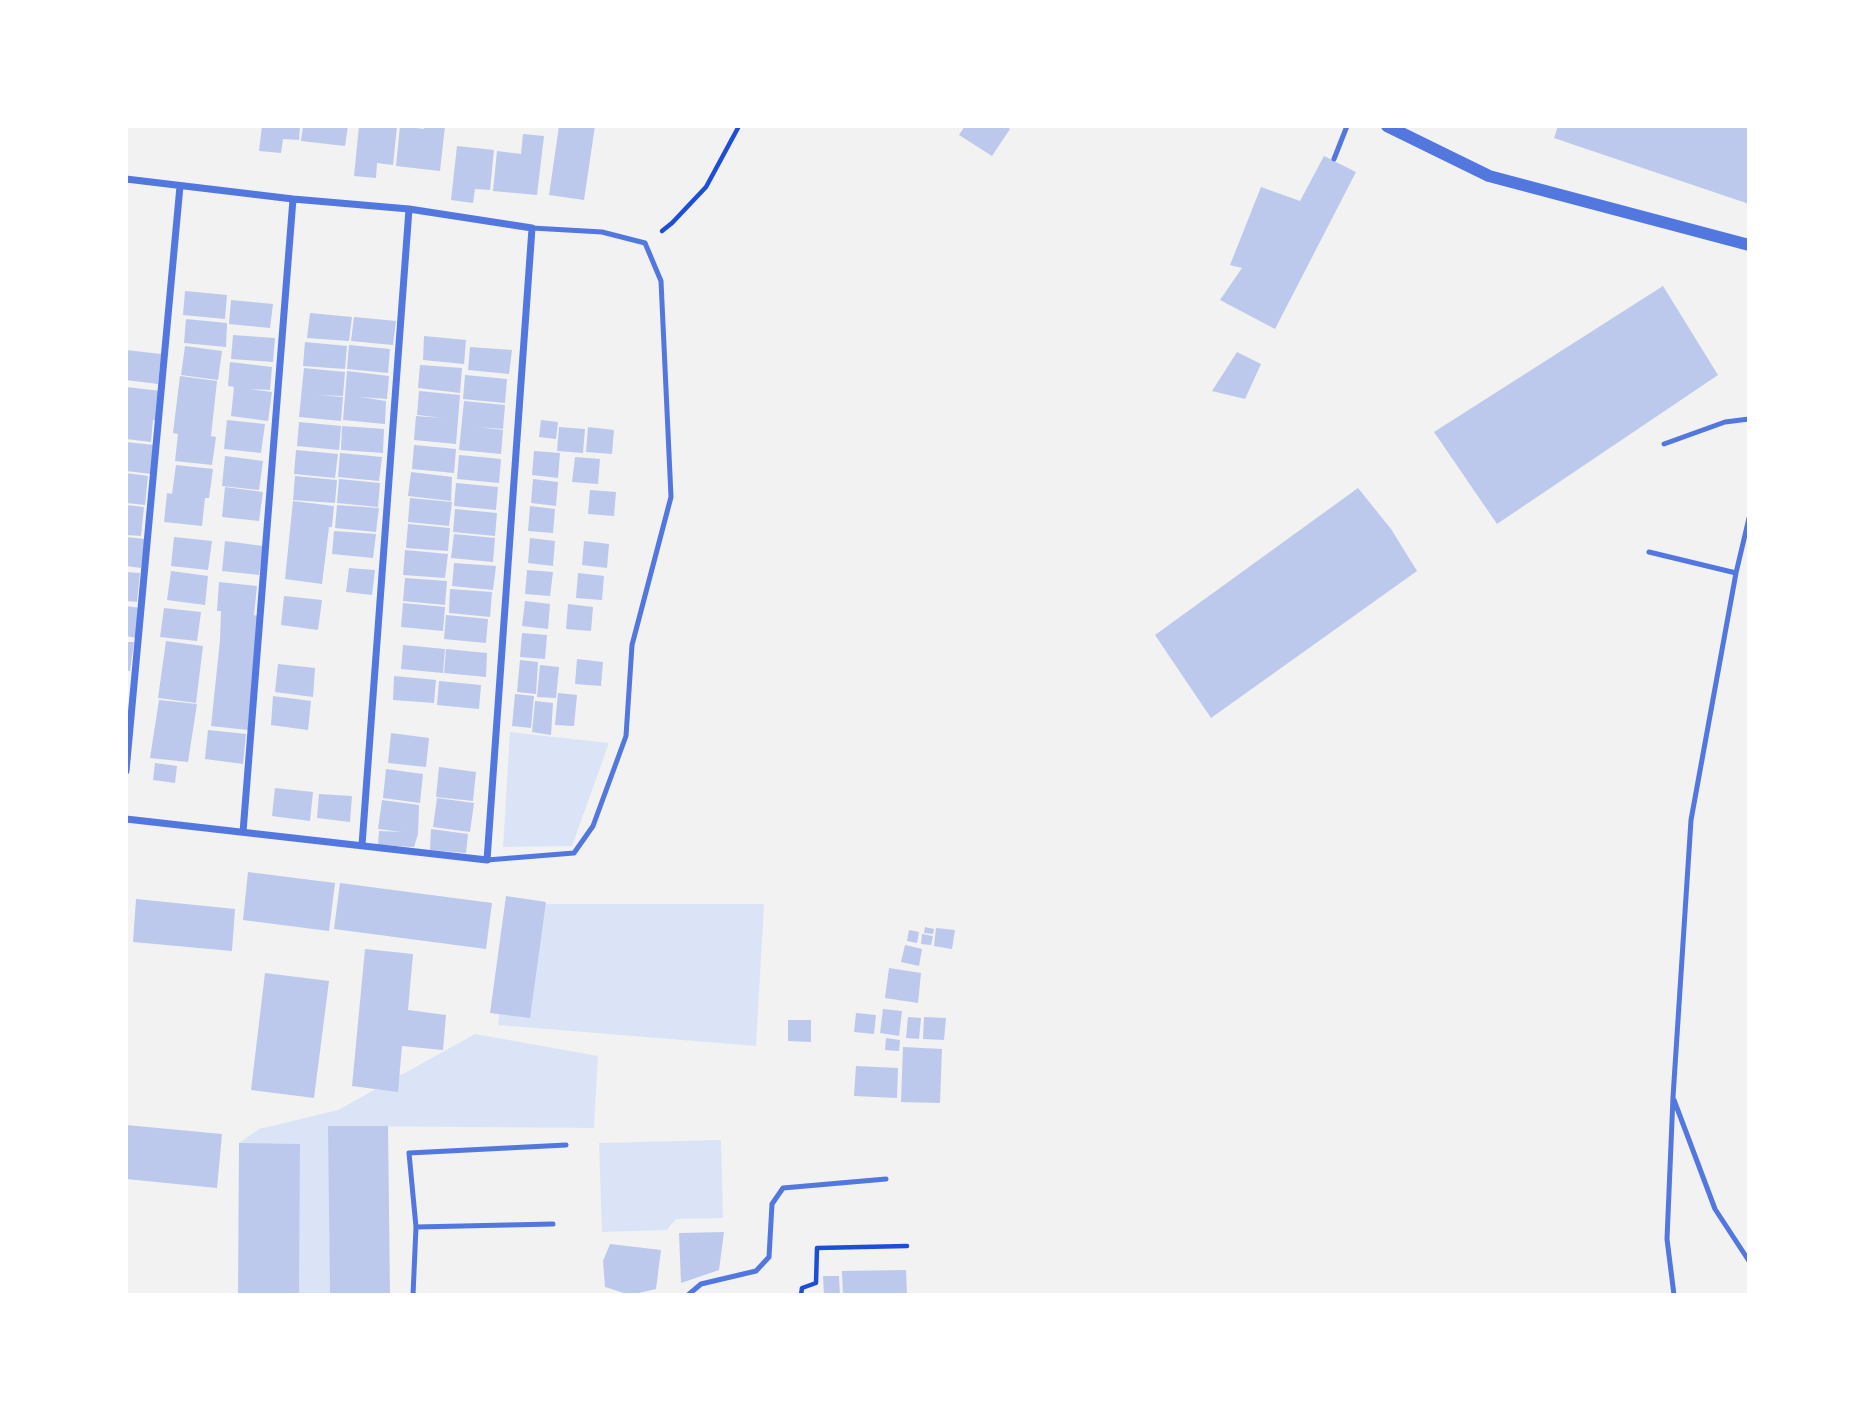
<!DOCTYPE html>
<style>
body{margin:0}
#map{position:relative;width:1875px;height:1421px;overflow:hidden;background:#f2f2f2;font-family:Raleway,sans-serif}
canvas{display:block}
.frame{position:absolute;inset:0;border:128px solid #fff;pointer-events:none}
</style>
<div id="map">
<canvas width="1875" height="1421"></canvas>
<div class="frame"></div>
</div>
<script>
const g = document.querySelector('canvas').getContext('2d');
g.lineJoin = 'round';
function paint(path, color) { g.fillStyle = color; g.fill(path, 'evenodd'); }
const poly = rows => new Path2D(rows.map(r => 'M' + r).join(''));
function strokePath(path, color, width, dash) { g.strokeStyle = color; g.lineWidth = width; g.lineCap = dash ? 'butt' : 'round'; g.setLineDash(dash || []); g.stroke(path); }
paint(poly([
 [510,732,609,743,572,846,503,847],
 [510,904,764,904,756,1046,498,1025],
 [475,1034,598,1056,594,1128,329,1126,330,1295,299,1295,239,1143,259,1129,338,1110],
 [721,1140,723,1218,676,1219,667,1230,602,1232,599,1143]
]), '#dbe4f7');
paint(poly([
 [262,126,300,126,299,140,283,139,281,153,259,151],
 [303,126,348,126,345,146,301,141],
 [359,126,397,126,393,165,377,163,376,178,354,176],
 [400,126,424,129,424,126,445,126,440,171,396,166],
 [559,126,595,126,584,200,549,195],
 [965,126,1006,126,1010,129,992,156,959,135],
 [1558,126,1749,126,1749,204,1554,138],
 [523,134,544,136,537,195,493,191,497,151,521,154],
 [457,146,494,150,490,190,475,189,473,203,451,200],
 [1324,156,1356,172,1275,329,1220,300,1242,268,1230,265,1261,187,1300,201],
 [1663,286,1718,375,1497,524,1434,432],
 [185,291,227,295,225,319,183,315],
 [231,300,273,304,270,328,229,324],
 [310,313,352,317,349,341,307,338],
 [354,317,396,321,393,345,351,341],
 [186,319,227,323,226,347,184,343],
 [233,335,275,338,273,362,231,359],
 [424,336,466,340,464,364,423,360],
 [305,342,347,346,345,369,303,366],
 [349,345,390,349,388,373,347,369],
 [185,346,222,351,218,380,181,375],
 [470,347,512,350,509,374,468,370],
 [126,350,161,354,158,384,126,380],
 [1237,352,1261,364,1245,399,1212,391],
 [230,362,272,367,270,390,249,389,272,392,268,421,231,416,234,387,228,386],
 [420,365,462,368,460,393,418,388],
 [304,368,345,372,343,396,317,395,343,397,341,421,299,417],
 [347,371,389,376,387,399,360,397,386,401,385,424,343,420],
 [465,375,507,379,505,403,463,399],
 [180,376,217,381,211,436,216,437,212,465,175,461,178,434,173,433],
 [126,387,161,391,158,421,153,420,151,442,126,439],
 [419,391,460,395,456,444,414,440,416,416,443,418,417,415],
 [464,401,505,405,503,429,477,427,503,430,501,454,459,450],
 [227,420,265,424,261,453,224,449],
 [541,420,558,422,556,439,539,437],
 [299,422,341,426,339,450,297,446],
 [342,426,384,429,383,453,341,450],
 [559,427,585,429,583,453,557,451],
 [588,427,614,430,612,454,586,452],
 [126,442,154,445,151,474,126,471],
 [414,445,456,449,454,473,412,469],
 [296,450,338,454,335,478,294,474],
 [534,451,560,453,558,478,532,475],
 [340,453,382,457,379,481,338,477],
 [459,455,501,459,499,483,457,479],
 [225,456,263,461,259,490,222,486],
 [575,457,600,459,598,484,572,482],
 [176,465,213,469,209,498,205,498,202,526,164,522,167,493,172,494],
 [411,472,452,477,451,501,408,496],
 [126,473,148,476,145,505,126,503],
 [295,476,337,480,335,503,293,500],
 [339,479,380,483,378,507,337,503],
 [533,479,558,482,556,506,531,503],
 [456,483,498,487,496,510,454,506],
 [225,487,263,492,259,521,222,517],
 [1358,488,1391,529,1417,571,1211,718,1155,635],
 [590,490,616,492,614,516,588,514],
 [410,498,452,502,449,526,408,522],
 [293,501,334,506,332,527,329,527,322,584,285,579],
 [126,505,144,507,141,536,126,535],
 [337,505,379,508,376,532,335,528],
 [530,506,555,509,553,533,528,531],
 [455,509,497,513,495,536,453,532],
 [408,524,450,528,448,551,406,548],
 [334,531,376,534,373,558,332,554],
 [454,534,495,538,493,562,451,558],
 [126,537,145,539,141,568,126,566],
 [174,537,212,541,208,570,171,566],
 [530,538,555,541,553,566,528,563],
 [225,541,263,546,259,575,222,571],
 [584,541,609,544,607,568,582,565],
 [405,550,448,554,445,578,403,575],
 [454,563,496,566,493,590,452,586],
 [349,568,375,570,372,595,346,592],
 [527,570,553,572,550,596,525,594],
 [171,571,208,576,205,605,167,600],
 [126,572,140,573,137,602,126,601],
 [578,573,604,576,602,600,576,598],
 [405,578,447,581,445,605,403,601],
 [219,582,257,586,254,615,258,616,248,730,211,726,220,640,221,611,217,611],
 [450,589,492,592,490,617,449,613],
 [284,596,322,600,318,630,281,625],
 [525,601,550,604,548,629,522,626],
 [403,603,445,607,443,631,401,627],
 [568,604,593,607,591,631,566,629],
 [126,606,140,608,137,638,126,636],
 [164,608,201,612,197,641,160,637],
 [446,615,488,619,486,643,444,639],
 [522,633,547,635,545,659,520,657],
 [166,641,203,646,196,703,158,698],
 [126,642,134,642,130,671,126,671],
 [403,645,445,649,443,673,401,669],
 [446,649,487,653,486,677,444,673],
 [577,659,603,662,601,686,575,684],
 [520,660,538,662,536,694,517,692],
 [278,664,315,668,313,697,275,692],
 [540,665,559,667,556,698,537,697],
 [394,676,436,680,434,703,393,700],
 [439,681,481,685,479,709,437,705],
 [558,693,577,695,574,726,555,725],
 [515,694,534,696,531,728,512,726],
 [273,696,311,701,308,730,271,725],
 [159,700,197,704,188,762,150,758],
 [535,701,553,703,551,735,532,732],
 [208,730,246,734,243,764,205,759],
 [391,733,429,738,426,767,388,763],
 [155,763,177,766,175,783,153,780],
 [439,767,476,772,473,801,436,797],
 [386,769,423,774,420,803,383,798],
 [275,788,313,792,310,821,272,816],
 [319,794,352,796,350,822,317,818],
 [437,798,474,803,470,832,433,827],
 [382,800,419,805,418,834,414,847,378,845,379,831,402,832,378,829],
 [431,829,468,834,466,853,430,850],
 [248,872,335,883,329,931,243,920],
 [340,883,492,903,486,949,334,929],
 [506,896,546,902,530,1018,490,1013],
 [136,899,235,909,232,951,133,942],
 [925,927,934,929,933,934,924,933],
 [936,928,955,930,952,949,934,946],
 [909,930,919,932,917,943,907,941],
 [922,934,933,936,931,945,921,944],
 [905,945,922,949,919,966,901,962],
 [365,949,413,954,408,1010,446,1015,443,1050,402,1046,398,1092,352,1086],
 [889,968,921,973,918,1003,885,998],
 [265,973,329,981,314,1098,251,1090],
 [883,1009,902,1011,899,1036,880,1033],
 [856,1013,876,1015,874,1034,854,1032],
 [908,1017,921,1018,919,1039,906,1038],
 [924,1017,946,1018,944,1040,923,1039],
 [788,1020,811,1020,811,1042,788,1041],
 [886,1038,900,1040,899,1051,885,1050],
 [903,1047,942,1049,940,1103,901,1102],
 [856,1066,898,1068,897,1098,854,1096],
 [126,1125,222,1134,217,1188,126,1179],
 [328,1126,388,1126,390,1295,330,1295],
 [239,1143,300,1144,299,1295,238,1295],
 [724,1232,719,1270,681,1283,679,1233],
 [610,1244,661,1250,656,1289,630,1295,605,1287,603,1261],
 [906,1270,907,1295,843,1295,842,1271],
 [823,1276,839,1276,840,1295,824,1295]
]), '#bdc9ec');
strokePath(poly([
 [662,231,672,223,706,187,739,126],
 [801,1295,802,1288,816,1283,817,1248,907,1246]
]), '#1d4ed8', 4.5);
strokePath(poly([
 [1334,159,1347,126],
 [1664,444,1725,422,1749,419],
 [1649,552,1736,573],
 [487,860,574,853,593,826,626,736,632,645,671,497,661,281,645,243,602,232,532,228],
 [1674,1100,1715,1209,1749,1261],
 [416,1227,553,1224],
 [413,1295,416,1227,409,1153,566,1145],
 [688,1295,701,1284,756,1271,769,1257,772,1204,783,1188,886,1179],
 [1674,1295,1667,1239,1673,1097,1691,820,1736,573,1749,518]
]), '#5277de', 5);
strokePath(poly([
 [126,179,293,199,409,209,532,228,487,860,126,819],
 [126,771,180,186],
 [243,832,293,199],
 [362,845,409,209]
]), '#5277de', 7);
strokePath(poly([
 [1387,126,1489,176,1749,245]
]), '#5277de', 12);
</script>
